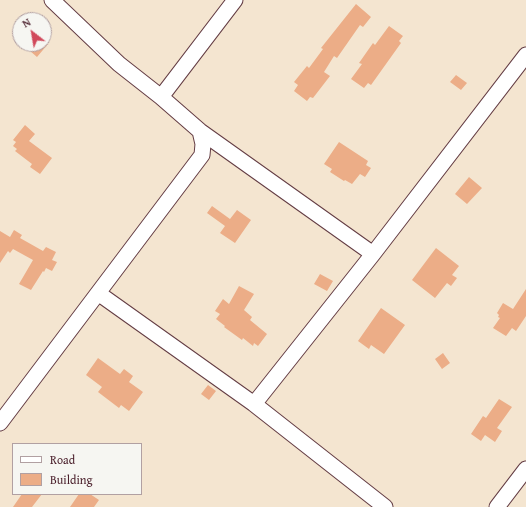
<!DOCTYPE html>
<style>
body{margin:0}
#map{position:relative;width:526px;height:507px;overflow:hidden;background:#f4e5d0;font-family:"Gentium Book Plus",serif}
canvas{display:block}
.legend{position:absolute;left:12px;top:443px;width:130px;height:52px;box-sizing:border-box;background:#f6f6f2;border:1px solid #b1a0a2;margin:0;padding:5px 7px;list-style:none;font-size:12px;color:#4a1f2b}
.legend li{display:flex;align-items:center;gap:8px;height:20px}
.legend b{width:20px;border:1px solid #b1a0a2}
.north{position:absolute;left:12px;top:12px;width:40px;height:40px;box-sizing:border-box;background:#f6f6f2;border:1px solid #b1a0a2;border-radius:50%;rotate:329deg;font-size:11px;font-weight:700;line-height:16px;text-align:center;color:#4a1f2b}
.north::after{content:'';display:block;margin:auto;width:14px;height:18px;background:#d1495b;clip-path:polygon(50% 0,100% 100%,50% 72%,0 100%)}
</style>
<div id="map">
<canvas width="526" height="507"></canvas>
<ul class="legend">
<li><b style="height:5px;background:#fff"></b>Road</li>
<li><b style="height:11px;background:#ecad87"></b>Building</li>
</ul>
<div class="north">N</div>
</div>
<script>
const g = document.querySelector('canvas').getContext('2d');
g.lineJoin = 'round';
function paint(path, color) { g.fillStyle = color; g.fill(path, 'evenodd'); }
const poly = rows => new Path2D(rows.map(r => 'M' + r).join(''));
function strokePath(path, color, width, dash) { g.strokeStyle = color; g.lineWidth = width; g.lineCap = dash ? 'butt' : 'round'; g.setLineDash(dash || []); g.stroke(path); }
paint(poly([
 [356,4,371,17,363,27,360,25,337,58,334,56,324,72,330,76,313,98,310,97,307,101,294,91,298,85,294,82,307,66,309,68,323,49,321,48],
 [389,26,403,36,399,41,401,43,371,85,368,83,364,88,351,79,362,64,359,63,373,43,375,45],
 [22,44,48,44,37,57],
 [456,75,467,83,461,90,450,82],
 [25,125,35,134,29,141,52,158,40,174,30,167,32,164,15,151,17,149,13,146,16,142,13,140],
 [339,142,368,161,366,165,371,168,365,177,360,174,352,184,345,180,344,181,330,172,332,169,324,164],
 [469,177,482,188,467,204,455,194],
 [212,206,230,219,237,210,251,220,235,243,220,233,225,226,207,213],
 [14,230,22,235,20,238,43,251,46,247,56,252,52,260,57,262,52,271,46,268,44,272,43,271,31,290,19,284,33,260,13,249,10,253,8,251,0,263,0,231,10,237],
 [436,248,459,266,452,275,457,278,451,286,447,283,435,298,412,280],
 [320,274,333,281,327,291,314,284],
 [239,286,254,294,244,310,252,317,250,320,267,334,258,346,254,343,253,346,243,338,242,340,224,327,225,326,216,319,220,314,215,311,223,299,229,304],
 [526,289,526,316,516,331,512,328,506,336,493,328,500,318,498,317,499,315,497,313,503,303,513,309],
 [381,308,405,325,384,354,371,345,369,349,358,341],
 [443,353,450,363,442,369,435,359],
 [98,358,120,374,124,369,133,376,129,382,143,392,129,411,121,405,119,408,98,392,102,387,86,375],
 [208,385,216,391,209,400,201,394],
 [499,399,512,407,497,428,502,431,495,442,485,435,481,441,471,434,483,416,486,418],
 [22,494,42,494,32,507,13,507],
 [79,494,90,494,99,500,94,507,70,507]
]), '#ecad87');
const minor = poly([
 [52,0,119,64,161,97,200,131,373,254],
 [161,97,235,0],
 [98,293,254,404,385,507],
 [254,404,373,254,526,55],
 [0,423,202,155,203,144,200,131],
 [497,507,526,469]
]);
strokePath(minor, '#643d44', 17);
strokePath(minor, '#fff', 15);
</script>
